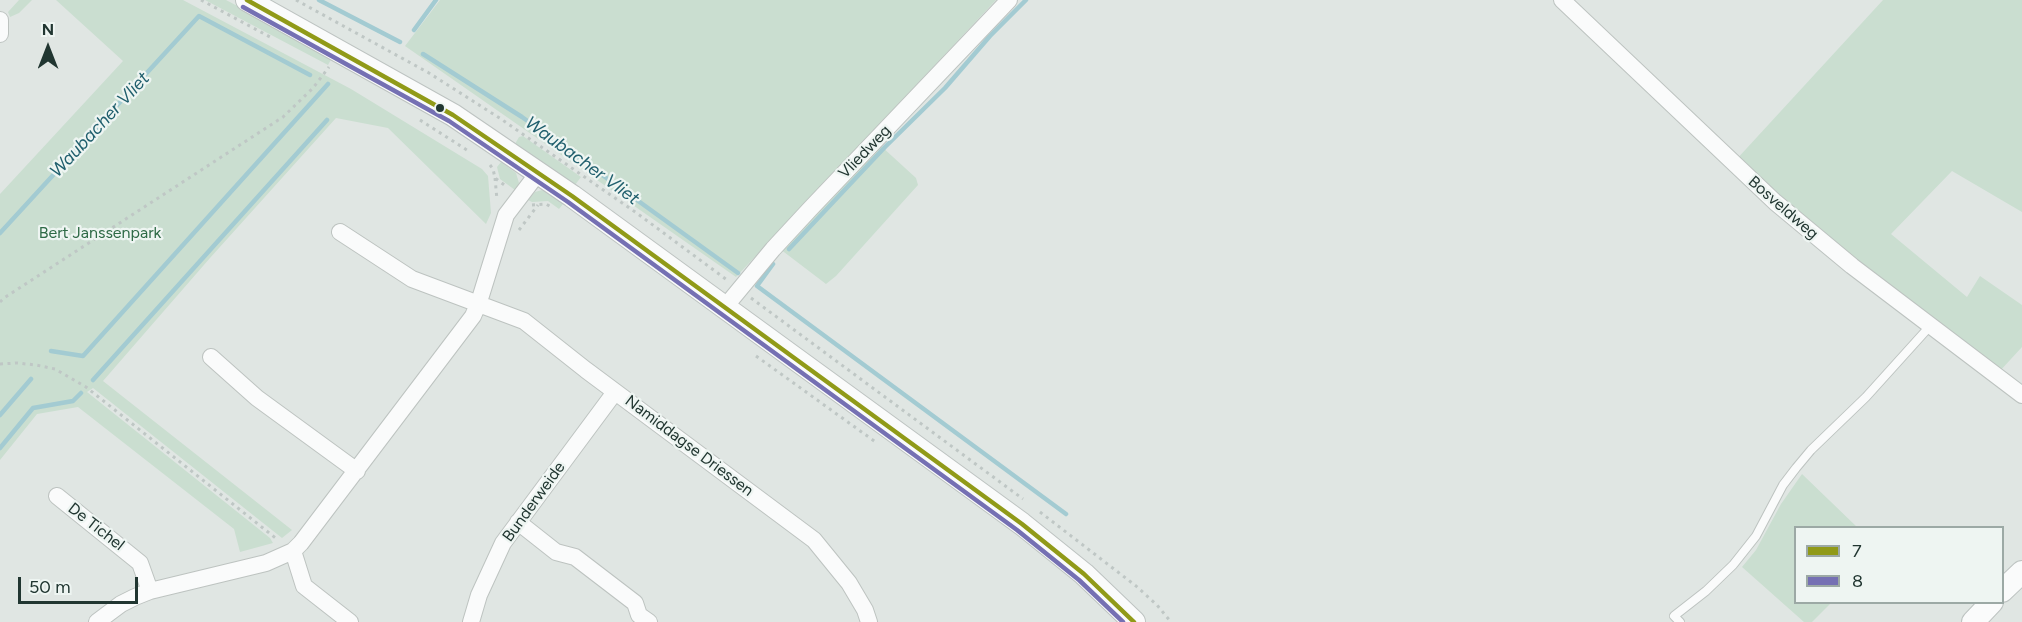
<!DOCTYPE html>
<style>
body{margin:0}
#map{position:relative;width:2022px;height:622px;overflow:hidden;background:#e0e6e3;font-family:Figtree,sans-serif}
canvas{display:block}
.legend{position:absolute;left:1794px;top:526px;width:210px;height:78px;box-sizing:border-box;background:#eef5f2;border:2px solid #9ca9a5;margin:0;padding:8px 10px;list-style:none;font-size:18px;color:#213631}
.legend li{display:flex;align-items:center;gap:12px;height:30px}
.legend b{width:30px;border:2px solid #9ca9a5}
.north{position:absolute;left:18px;top:18px;width:60px;height:60px;-webkit-text-stroke:4px #eef5f2;paint-order:stroke;rotate:0deg;font-size:16px;font-weight:700;line-height:24px;text-align:center;color:#213631}
.north::after{content:'';display:block;margin:auto;width:21px;height:27px;background:#213631;clip-path:polygon(50% 0,100% 100%,50% 72%,0 100%)}
.scale{position:absolute;left:18px;top:577px;width:120px;height:27px;box-sizing:border-box;border:3px solid #213631;border-top:0;padding-left:8px;font-size:18px;line-height:21px;white-space:nowrap;color:#213631;-webkit-text-stroke:4px #eef5f2;paint-order:stroke}
</style>
<div id="map">
<canvas width="2022" height="622"></canvas>
<ul class="legend">
<li><b style="height:8px;background:#909a18"></b>7</li>
<li><b style="height:8px;background:#7570b3"></b>8</li>
</ul>
<div class="north">N</div>
<div class="scale">50 m</div>
</div>
<script>
const g = document.querySelector('canvas').getContext('2d');
g.lineJoin = 'round';
function paint(path, color) { g.fillStyle = color; g.fill(path, 'evenodd'); }
const poly = rows => new Path2D(rows.map(r => 'M' + r).join(''));
function strokePath(path, color, width, dash) { g.strokeStyle = color; g.lineWidth = width; g.lineCap = dash ? 'butt' : 'round'; g.setLineDash(dash || []); g.stroke(path); }
function drawText(font, color, halo, rows, align = 'center') {
  g.font = font + ' Figtree,sans-serif'; g.lineWidth = 4.5; g.setLineDash([]); g.textBaseline = 'middle'; g.strokeStyle = halo; g.fillStyle = color; for (const [text, x, y, turn = 0] of rows) {
    g.save(); g.translate(x, y); g.rotate((+turn || 0) * Math.PI / 180); g.textAlign = isNaN(turn) ? turn : align; if (halo) g.strokeText(text, 0, 0); g.fillText(text, 0, 0); g.restore();
  }
}
paint(poly([
 [19,0,32,0,19,13,10,17,8,12],
 [56,0,183,0,351,89,482,169,488,176,491,213,486,224,388,128,336,118,210,258,103,381,292,530,282,538,93,388,87,392,270,538,273,543,240,552,234,529,78,407,37,414,0,460,0,194,123,61],
 [205,0,226,0,333,56,328,65],
 [440,0,996,0,736,277,405,46],
 [1883,0,2022,0,2022,212,1952,171,1891,234,1967,297,1980,276,2022,305,2022,347,1999,372,1933,323,1735,161],
 [523,136,581,177,575,185,515,144,519,137],
 [881,146,916,178,918,185,836,276,826,284,780,249,824,202],
 [501,162,516,173,519,183,516,189,515,190,500,179,497,167],
 [542,190,547,192,563,204,559,209,548,201,532,202,528,200,535,192],
 [1802,474,1857,527,1796,528,1796,602,1831,603,1812,622,1804,622,1742,567,1756,550,1781,504]
]), '#caded0');
strokePath(poly([
 [319,0,400,42],
 [414,30,436,0],
 [423,54,522,117,738,273],
 [0,233,199,16,310,75],
 [789,249,885,147,945,88,990,36,1026,0],
 [773,264,757,286,1066,514],
 [51,351,83,356,328,84],
 [93,380,327,120],
 [0,415,31,379],
 [0,448,33,408,73,401,81,393]
]), '#a3cbd2', 4.5);
const lane = poly([
 [1680,622,1674,616,1706,591,1733,565,1756,536,1783,485,1796,468,1811,450,1866,397,1931,325]
]);
const street = poly([
 [1562,0,1775,202,1852,266,2022,395],
 [0,20,0,34],
 [340,232,412,279,524,321,586,370,814,540,849,583,865,610,869,622],
 [725,307,773,249,810,209,1009,0],
 [211,357,257,398,357,471],
 [57,496,140,563,150,591],
 [518,522,556,552,575,557,635,603,639,615,649,622],
 [293,551,304,586,350,622],
 [97,622,121,604,135,597,150,591,266,563,293,551,301,543,473,316,479,302,506,215,538,173],
 [471,622,479,595,503,543,615,392]
]);
const secondary = poly([
 [247,0,453,115,572,196,1022,524,1084,574,1134,622],
 [2002,591,2022,572],
 [1973,622,1992,602]
]);
strokePath(lane, '#bdc3c0', 10);
strokePath(street, '#bdc3c0', 18);
strokePath(secondary, '#bdc3c1', 24);
strokePath(poly([
 [201,0,272,38],
 [296,0,429,73,501,119,638,214,727,280],
 [420,120,470,152],
 [490,165,493,169,495,178,507,187],
 [495,178,497,200],
 [532,205,546,204,551,207],
 [519,230,538,205],
 [751,298,1023,499],
 [0,302,4,298,283,117,313,88,329,67],
 [756,356,877,443],
 [0,364,17,363,36,365,55,369,86,387,278,540],
 [1040,512,1136,586,1157,605,1171,622]
]), '#bfc7c5', 3, [3, 4.5]);
strokePath(lane, '#fafbfb', 8);
strokePath(street, '#fafbfb', 16);
strokePath(secondary, '#fafbfb', 22);
strokePath(poly([
 [247,0,453,115,572,196,1022,524,1084,574,1134,622]
]), '#909a18', 4.5);
strokePath(poly([
 [243,7,449,121,568,202,1017,530,1079,580,1123,622]
]), '#7570b3', 4.5);
for (const [x, y, r, color] of [
 [440,108,5,"#213631"]
]) { const dot = new Path2D(); dot.arc(x, y, r, 0, 2 * Math.PI); g.fillStyle = color; g.fill(dot); strokePath(dot, '#eef5f2', 2); }
drawText('16px', '#213631', '#eef5f2', [
 ["Vliedweg",865,152,-46],
 ["Bosveldweg",1783,208,41],
 ["Namiddagse Driessen",689,446,37],
 ["Bunderweide",534,502,-54],
 ["De Tichel",96,527,38]
]);
drawText('16px', '#2e6a46', '#eef5f2', [
 ["Bert Janssenpark",100,233]
]);
drawText('italic 18px', '#205f6d', '#eef5f2', [
 ["Waubacher Vliet",100,125,-47],
 ["Waubacher Vliet",582,161,36]
]);
</script>
